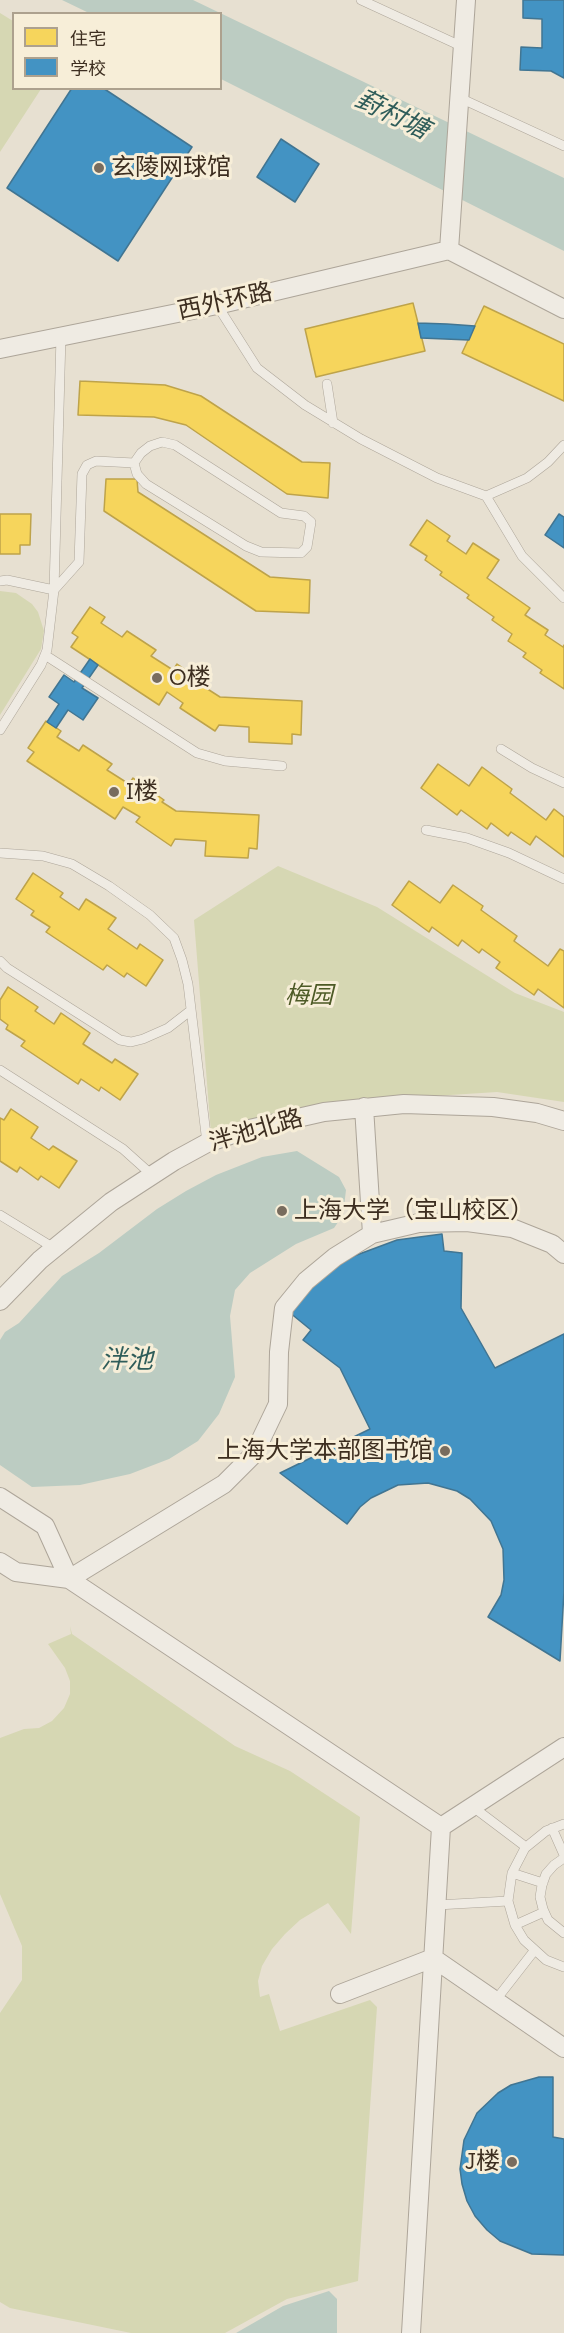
<!DOCTYPE html>
<meta charset="utf-8">
<style>
body{margin:0}
#map{position:relative;width:564px;height:2333px;overflow:hidden;background:#e7e0d1;font-family:"Zilla Slab","Noto Sans SC",serif}
canvas{display:block}
.legend{position:absolute;left:12px;top:12px;width:210px;height:78px;box-sizing:border-box;background:#f7eed8;border:2px solid #ada18e;margin:0;padding:8px 10px;list-style:none;font-size:18px;color:#3d2e20}
.legend li{display:flex;align-items:center;gap:12px;height:30px}
.legend b{width:30px;border:2px solid #ada18e}
</style>
<div id="map">
<canvas width="564" height="2333"></canvas>
<ul class="legend">
<li><b style="height:16px;background:#f6d55c"></b>住宅</li>
<li><b style="height:16px;background:#4393c3"></b>学校</li>
</ul>
</div>
<script>
const g = document.querySelector('canvas').getContext('2d');
g.lineJoin = 'round';
function paint(path, color) { g.fillStyle = color; g.fill(path, 'evenodd'); }
const poly = rows => new Path2D(rows.map(r => 'M' + r).join(''));
function strokePath(path, color, width, dash) { g.strokeStyle = color; g.lineWidth = width; g.lineCap = dash ? 'butt' : 'round'; g.setLineDash(dash || []); g.stroke(path); }
function drawText(font, color, halo, rows, align = 'center') {
  g.font = font + ' "Zilla Slab","Noto Sans SC",serif'; g.lineWidth = 6; g.setLineDash([]); g.textBaseline = 'middle'; g.strokeStyle = halo; g.fillStyle = color; for (const [text, x, y, turn = 0] of rows) {
    g.save(); g.translate(x, y); g.rotate((+turn || 0) * Math.PI / 180); g.textAlign = isNaN(turn) ? turn : align; if (halo) g.strokeText(text, 0, 0); g.fillText(text, 0, 0); g.restore();
  }
}
paint(poly([
 [0,13,13,21,14,88,41,89,0,152],
 [0,591,16,593,32,604,38,612,44,631,41,649,0,715],
 [278,866,377,907,515,993,564,1012,564,1102,497,1092,325,1103,211,1133,194,920],
 [70,1626,72,1634,235,1746,290,1771,360,1817,351,1934,328,1903,300,1920,285,1934,272,1949,262,1966,258,1981,260,1997,269,1994,280,2031,370,2000,377,2007,358,2281,287,2299,225,2333,131,2333,10,2308,0,2302,0,2013,22,1980,22,1946,0,1894,0,1738,24,1729,39,1728,52,1721,64,1708,70,1694,70,1681,65,1668,48,1644,71,1634]
]), '#d6d7b3');
paint(poly([
 [62,0,193,0,564,178,564,251,221,79,220,14,89,13],
 [297,1151,339,1177,346,1190,343,1215,334,1228,296,1244,250,1273,235,1290,230,1316,235,1377,219,1414,198,1441,169,1459,130,1474,80,1485,32,1487,0,1465,0,1340,5,1332,19,1323,62,1276,99,1253,157,1209,186,1191,216,1175,262,1157],
 [329,2291,337,2299,337,2333,236,2333,283,2306]
]), '#bcccc2');
const homes = poly([
 [413,303,425,351,316,377,305,329,413,303],
 [484,306,564,344,564,401,462,353,484,306],
 [80,381,165,385,201,396,302,462,330,463,328,498,287,494,186,425,154,417,78,415,80,381],
 [106,479,137,479,138,492,270,577,310,580,309,613,256,611,104,511,106,479],
 [0,514,31,514,30,545,20,545,20,554,0,554,0,514],
 [427,520,450,536,447,541,466,554,473,543,499,560,487,578,530,608,525,615,548,630,545,635,563,647,564,645,564,689,540,673,542,670,523,657,526,653,508,641,512,634,492,620,494,617,467,598,469,595,440,575,442,572,425,560,427,556,410,545,427,520],
 [90,607,105,617,101,623,122,637,127,631,156,650,151,656,173,670,177,664,208,685,206,688,220,697,302,701,301,735,292,734,292,744,249,742,249,727,219,725,215,731,180,708,183,703,167,692,159,705,71,647,78,637,72,633,90,607],
 [46,721,61,731,57,737,79,751,83,745,112,764,107,770,129,784,133,778,164,800,162,802,176,811,259,815,257,849,249,848,248,858,205,856,206,841,175,839,171,846,136,822,140,817,123,807,115,819,27,761,34,752,28,748,46,721],
 [438,764,469,786,482,767,512,789,510,793,546,820,554,809,564,817,564,857,536,836,530,845,511,832,508,836,491,823,487,829,461,810,457,815,421,788,438,764],
 [33,873,63,893,60,897,79,910,86,899,116,918,108,929,137,949,140,944,163,960,146,986,127,973,124,977,107,965,103,970,46,932,50,927,31,915,34,911,16,899,33,873],
 [409,881,440,903,453,885,483,906,481,910,517,936,514,941,548,966,560,949,564,951,564,1008,538,989,534,995,496,968,500,962,482,949,479,953,462,940,458,946,432,927,429,932,392,905,409,881],
 [8,987,38,1007,35,1011,54,1024,61,1013,90,1033,83,1044,112,1063,115,1059,138,1074,120,1100,101,1087,99,1091,81,1079,78,1084,21,1046,25,1041,6,1029,8,1025,0,1019,0,1000,8,987],
 [11,1109,38,1127,31,1138,49,1150,53,1146,77,1161,59,1188,41,1176,38,1180,20,1167,17,1172,0,1161,0,1118,4,1120,11,1109]
]);
paint(homes, '#f6d55c');
strokePath(homes, '#bea34a', 1.5);
const schools = poly([
 [523,0,564,0,564,78,551,71,520,70,521,47,542,48,542,19,523,18,523,0],
 [72,88,103,88,192,147,118,261,7,188,72,88],
 [281,139,319,164,295,202,257,177,281,139],
 [418,323,447,324,475,326,469,340,421,338,418,323],
 [418,323,447,324,475,326,469,340,421,338,418,323],
 [418,323,447,324,475,326,469,340,421,338,418,323],
 [559,514,564,517,564,548,545,535,559,514],
 [90,659,98,665,82,688,98,698,83,720,68,710,56,728,47,722,59,704,49,697,64,675,74,682,90,659],
 [442,1234,444,1251,462,1253,461,1308,495,1368,564,1334,564,1591,560,1661,488,1617,501,1595,504,1580,503,1549,491,1521,470,1499,457,1491,428,1483,398,1485,371,1498,360,1507,347,1524,280,1473,370,1429,340,1368,303,1340,311,1330,289,1312,302,1296,335,1267,354,1256,397,1240,442,1234],
 [539,2077,553,2077,553,2137,564,2139,564,2255,532,2254,500,2241,487,2230,475,2216,467,2201,462,2184,460,2169,464,2140,477,2113,498,2093,511,2085,539,2077]
]);
paint(schools, '#4393c3');
strokePath(schools, '#417592', 1.5);
const lane = poly([
 [361,0,463,47],
 [460,98,564,146],
 [217,305,257,368,305,405,361,439,437,478,486,496,522,556,564,598],
 [327,384,333,423],
 [162,442,175,445,281,513,304,516,311,522,307,547,301,553,261,552,246,546,146,484,137,474,134,463,141,453,150,446,162,442],
 [486,496,527,478,548,462,564,445],
 [0,581,7,580,54,590,79,562,82,474,87,465,96,461,134,463],
 [45,655,197,753,225,761,282,766],
 [0,730,41,665,47,650,54,590,61,336],
 [501,749,532,768,564,783],
 [426,830,467,838,509,853,564,879],
 [0,853,43,856,72,864,109,886,150,915,174,938,182,960,188,984,207,1143],
 [0,961,7,968,120,1040,131,1042,143,1039,168,1028,190,1011],
 [0,1070,123,1149,152,1175],
 [0,1215,54,1248],
 [473,1807,526,1847],
 [564,1824,546,1831,525,1848,512,1873,508,1901,515,1925,524,1940,546,1960,564,1967],
 [552,1828,564,1855],
 [564,1858,554,1865,546,1874,542,1885,540,1897,543,1909,548,1920,564,1933],
 [512,1873,543,1883],
 [437,1905,508,1901],
 [515,1925,544,1912],
 [495,2001,534,1951]
]);
const street = poly([
 [449,250,466,0],
 [449,250,564,309],
 [0,349,217,305,449,250],
 [364,1107,372,1234],
 [0,1301,40,1260,111,1202,174,1161,207,1143,245,1130,324,1112,404,1104,493,1107,537,1113,564,1121],
 [0,1497,45,1526,69,1579],
 [0,1562,16,1572,69,1579,441,1827,411,2333],
 [69,1579,224,1484,254,1454,278,1404,279,1352,284,1308,306,1281,335,1257,372,1234,419,1223,467,1222,512,1228,552,1244,564,1254],
 [441,1827,564,1747],
 [340,1994,433,1958,564,2048]
]);
strokePath(lane, '#ada599', 10);
strokePath(street, '#ada599', 20);
strokePath(lane, '#efebe3', 9);
strokePath(street, '#efebe3', 18);
for (const [x, y, r, color] of [
 [99,168,6,"#786c5e"],
 [157,678,6,"#786c5e"],
 [114,792,6,"#786c5e"],
 [282,1211,6,"#786c5e"],
 [445,1451,6,"#786c5e"],
 [512,2162,6,"#786c5e"]
]) { const dot = new Path2D(); dot.arc(x, y, r, 0, 2 * Math.PI); g.fillStyle = color; g.fill(dot); strokePath(dot, '#f7eed8', 2); }
drawText('24px', '#3d2e20', '#f7eed8', [
 ["玄陵网球馆",111,168],
 ["O楼",169,678],
 ["I楼",126,792],
 ["上海大学（宝山校区）",294,1211],
 ["上海大学本部图书馆",433,1451,"right"],
 ["J楼",500,2162,"right"]
], 'left');
drawText('24px', '#3d2e20', '#f7eed8', [
 ["西外环路",225,302,-12],
 ["泮池北路",256,1131,-16]
]);
drawText('italic 24px', '#4d5a26', '#f7eed8', [
 ["梅园",309,996]
]);
drawText('italic 26px', '#2f5d5a', '#f7eed8', [
 ["葑村塘",392,115,26],
 ["泮池",127,1361]
]);
</script>
